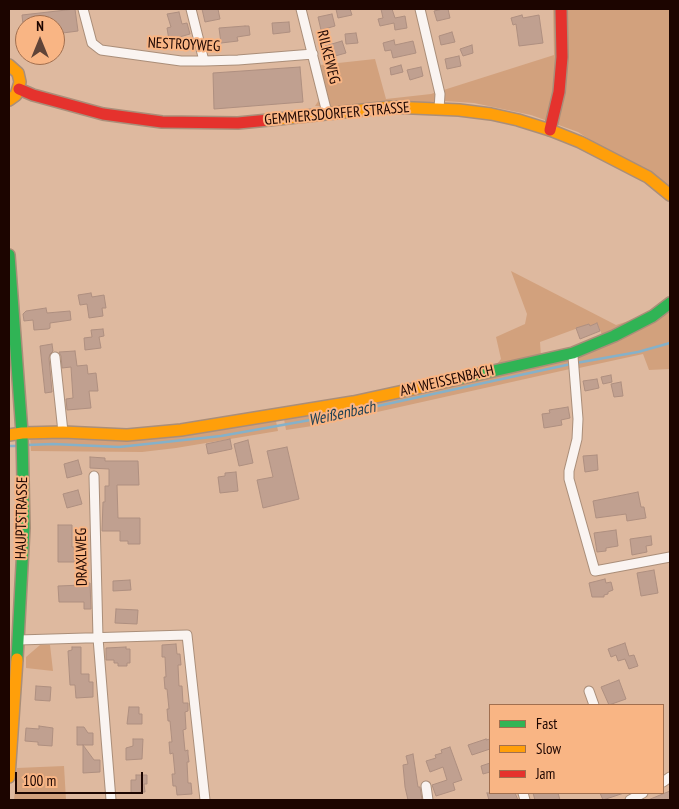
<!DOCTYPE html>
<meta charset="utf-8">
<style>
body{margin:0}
#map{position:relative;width:679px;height:809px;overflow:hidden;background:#deb99f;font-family:"PT Sans Narrow",sans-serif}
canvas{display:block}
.frame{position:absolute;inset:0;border:10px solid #1c0500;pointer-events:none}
.legend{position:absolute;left:489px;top:704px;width:175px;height:90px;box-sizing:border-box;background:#f9b584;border:1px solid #a16f4f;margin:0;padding:6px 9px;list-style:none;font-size:15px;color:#1c0500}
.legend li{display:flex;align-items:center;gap:10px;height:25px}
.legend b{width:25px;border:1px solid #a16f4f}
.north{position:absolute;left:15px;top:15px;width:50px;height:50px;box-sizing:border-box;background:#f9b584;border:1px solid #a16f4f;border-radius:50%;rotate:0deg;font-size:14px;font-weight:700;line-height:20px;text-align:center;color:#1c0500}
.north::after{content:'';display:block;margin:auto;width:18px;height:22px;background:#604438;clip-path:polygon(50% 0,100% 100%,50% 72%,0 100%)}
.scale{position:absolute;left:15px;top:772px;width:128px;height:22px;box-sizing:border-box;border:2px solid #1c0500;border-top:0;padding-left:6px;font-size:15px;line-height:18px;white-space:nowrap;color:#1c0500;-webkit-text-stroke:4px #f9b584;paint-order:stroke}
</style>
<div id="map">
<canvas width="679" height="809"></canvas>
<div class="frame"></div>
<ul class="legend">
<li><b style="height:6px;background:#30b455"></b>Fast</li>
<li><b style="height:6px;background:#ff9f0a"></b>Slow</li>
<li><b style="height:6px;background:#e5322d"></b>Jam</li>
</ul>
<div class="north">N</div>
<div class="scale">100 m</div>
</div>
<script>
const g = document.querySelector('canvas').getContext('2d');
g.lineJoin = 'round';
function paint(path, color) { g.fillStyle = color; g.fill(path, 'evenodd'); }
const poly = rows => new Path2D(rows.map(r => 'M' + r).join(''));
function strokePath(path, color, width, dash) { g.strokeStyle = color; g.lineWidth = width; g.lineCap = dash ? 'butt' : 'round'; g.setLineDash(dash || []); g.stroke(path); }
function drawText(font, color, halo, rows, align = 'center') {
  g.font = font + ' "PT Sans Narrow",sans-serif'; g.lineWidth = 4; g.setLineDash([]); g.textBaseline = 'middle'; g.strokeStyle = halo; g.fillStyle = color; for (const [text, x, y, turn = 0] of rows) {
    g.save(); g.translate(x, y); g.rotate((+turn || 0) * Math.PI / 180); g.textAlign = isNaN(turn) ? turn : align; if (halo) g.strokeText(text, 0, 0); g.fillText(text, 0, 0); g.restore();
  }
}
paint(poly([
 [553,9,670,9,670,192,578,132,531,115,474,103,445,101,355,107,315,106,319,100,310,68,320,65,375,59,386,99,431,94,554,55],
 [511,271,616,325,641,317,603,337,597,323,590,326,589,324,540,342,541,357,497,364,501,359,496,337,525,324,527,314],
 [670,307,670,369,649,370,643,354,579,368,578,356],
 [567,359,569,361,570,369,319,425,286,430,284,419],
 [276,421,278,431,176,448,142,452,31,451,30,437],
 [40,645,50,645,53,671,26,668,26,657],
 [64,766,66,800,14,800,17,768]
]), '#d2a17d');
strokePath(poly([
 [576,363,638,352,670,343],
 [27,445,53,444,119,447,221,436,327,417,571,364],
 [9,446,17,446]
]), '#85b1c9', 2.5);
const building = poly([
 [75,9,78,31,55,34,55,25,23,25,22,15,75,9],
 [202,9,218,9,220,19,205,22,202,9],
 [336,9,350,9,352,15,338,18,336,9],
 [381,9,392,9,395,18,405,16,407,28,395,30,394,23,380,26,378,19,383,18,381,9],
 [443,9,448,9,450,18,437,21,434,11,443,9],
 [179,12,182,24,187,23,190,34,169,40,167,28,171,27,167,14,179,12],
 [332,14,335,26,321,30,318,17,332,14],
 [522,15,523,18,539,15,543,43,519,46,516,24,513,25,511,18,522,15],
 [289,22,290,32,273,34,272,23,289,22],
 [245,26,249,26,250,35,237,37,238,41,221,43,219,28,245,26],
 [452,32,455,42,441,45,439,36,452,32],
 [356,33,358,43,346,44,345,34,356,33],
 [394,40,395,45,413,41,416,53,393,58,391,50,385,51,383,43,394,40],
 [342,41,346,53,328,58,325,46,342,41],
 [472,45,473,53,463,56,460,49,472,45],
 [459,56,461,66,447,69,445,59,459,56],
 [401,65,403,72,391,75,390,68,401,65],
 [300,67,303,102,214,109,213,73,300,67],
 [421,67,423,76,410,80,407,70,421,67],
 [91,293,92,297,104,295,106,308,102,308,103,316,89,318,87,304,80,305,78,295,91,293],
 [46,308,47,313,70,311,71,320,50,323,50,328,48,329,34,330,33,320,24,321,23,314,26,311,46,308],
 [597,323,600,331,580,339,576,328,589,324,590,326,597,323],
 [103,329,104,336,99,337,101,348,85,350,84,338,92,337,91,330,103,329],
 [52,344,53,351,50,354,49,358,52,392,45,393,40,346,52,344],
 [75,351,77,366,87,365,88,374,96,373,98,391,89,391,91,408,67,410,66,399,73,398,71,367,62,368,61,356,59,352,75,351],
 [611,375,612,382,603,384,601,377,611,375],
 [597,379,599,388,585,391,583,381,597,379],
 [621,382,623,396,614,397,611,384,621,382],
 [568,407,570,418,561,420,562,425,544,428,542,414,550,413,549,410,568,407],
 [230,439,232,449,208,454,206,444,230,439],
 [248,440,253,463,239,466,234,444,248,440],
 [287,447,299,499,263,508,257,480,273,477,267,451,287,447],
 [597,455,598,470,585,472,583,456,597,455],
 [90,457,105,458,105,461,138,461,139,485,117,485,118,518,140,518,140,544,128,544,128,541,120,541,120,531,102,531,103,502,105,502,105,486,109,486,109,469,90,468,90,457],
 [78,460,82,474,67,478,64,464,78,460],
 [236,472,238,491,220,493,218,477,225,476,225,473,236,472],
 [78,490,82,504,67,508,63,494,78,490],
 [638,492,641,507,644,507,646,518,627,521,626,514,596,518,593,501,638,492],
 [58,525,72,525,72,547,76,547,76,562,58,562,58,525],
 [616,530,618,546,606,548,606,551,597,552,594,533,616,530],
 [651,536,652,545,646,546,647,552,632,555,630,539,651,536],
 [654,570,658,593,641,596,637,573,654,570],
 [605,579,606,583,611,582,613,590,608,592,608,594,604,595,604,597,592,597,589,583,605,579],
 [130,580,131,590,113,591,113,581,130,580],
 [83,583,90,583,91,609,84,609,84,602,59,602,58,586,83,585,83,583],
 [116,609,138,610,137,624,115,623,116,609],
 [625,643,629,656,634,655,638,666,629,669,625,659,618,661,616,655,611,657,608,649,625,643],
 [176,644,177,654,180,654,181,665,178,665,179,686,182,686,183,703,188,703,188,711,185,712,186,729,183,730,185,751,188,750,188,754,189,762,187,762,188,783,191,783,192,794,177,795,176,786,173,786,172,774,175,774,173,753,170,754,169,742,172,742,170,721,168,721,167,709,169,709,167,689,165,689,164,677,166,677,165,657,162,657,162,645,176,644],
 [72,647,81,647,81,674,89,674,89,682,93,682,93,697,76,698,75,685,70,685,68,651,72,650,72,647],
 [126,647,126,649,130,649,130,663,127,663,127,666,118,666,118,663,114,663,114,660,106,660,106,648,126,647],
 [619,680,626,699,609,705,601,687,619,680],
 [36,686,51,687,50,701,35,700,36,686],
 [129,707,139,707,139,714,142,714,142,724,127,724,129,707],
 [39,726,53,728,52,746,38,745,38,742,25,741,26,728,39,729,39,726],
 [77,727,84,727,88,733,93,733,93,745,77,745,77,727],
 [133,739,143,739,142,759,126,760,126,748,133,746,133,739],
 [486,739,486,740,490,739,490,749,472,755,468,745,486,739],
 [83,745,94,760,100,760,100,772,83,773,83,745],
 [450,747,462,780,453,783,455,790,436,796,432,785,447,780,443,767,430,772,426,761,436,758,435,755,442,753,441,750,450,747],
 [413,754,418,787,420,787,422,800,408,800,405,787,403,765,408,764,406,756,413,754],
 [490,763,490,772,483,774,481,766,490,763],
 [136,775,147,775,147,784,144,784,145,792,131,793,131,780,136,780,136,775],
 [670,791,670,800,648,800,670,791],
 [487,793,515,793,518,800,489,800,487,793],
 [533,793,558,793,560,800,535,800,533,793],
 [600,793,624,793,603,800,600,793]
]);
paint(building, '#c0a090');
strokePath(building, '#ae8f80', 1);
const street = poly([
 [83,9,92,43,101,50,181,61,204,61,238,60,313,54],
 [191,9,204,61],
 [301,9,327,113],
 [420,9,440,94,439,109],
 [573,356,578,419,577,439,569,471,569,479,595,571,670,557],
 [55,357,63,432],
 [94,476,98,638,111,800],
 [18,640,187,635,205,800],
 [589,691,594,705],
 [663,782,670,777],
 [426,786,428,800],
 [523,793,525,800],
 [630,800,643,793]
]);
const fast = poly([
 [9,255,22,433,24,528,17,659],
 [440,383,573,353,614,336,653,316,670,303]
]);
const slow = poly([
 [9,65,18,73,20,82,16,95,9,100],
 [269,120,391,107,459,110,491,114,518,120,550,130,580,142,648,177,670,195],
 [9,435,22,433,63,432,127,435,181,430,353,402,440,383],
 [9,777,17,659]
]);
const jam = poly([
 [19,89,33,95,103,114,162,122,238,123,269,120],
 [550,130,559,92,562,57,561,9]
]);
strokePath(street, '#aa8e79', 11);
strokePath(fast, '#aa8e79', 14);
strokePath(slow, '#aa8e79', 14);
strokePath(jam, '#aa8e79', 14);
strokePath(street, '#faf4f1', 9);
strokePath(fast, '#30b455', 11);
strokePath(slow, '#ff9f0a', 11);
strokePath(jam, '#e5322d', 11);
drawText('15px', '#1c0500', '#f9b584', [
 ["NESTROYWEG",184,45,3],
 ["RILKEWEG",328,57,76],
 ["GEMMERSDORFER STRASSE",337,114,-5],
 ["AM WEISSENBACH",447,381,-13],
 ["HAUPTSTRASSE",22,518,-89],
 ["DRAXLWEG",82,557,-91]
]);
drawText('italic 16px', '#1b3e52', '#f9b584', [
 ["Weißenbach",342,414,-12]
]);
</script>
